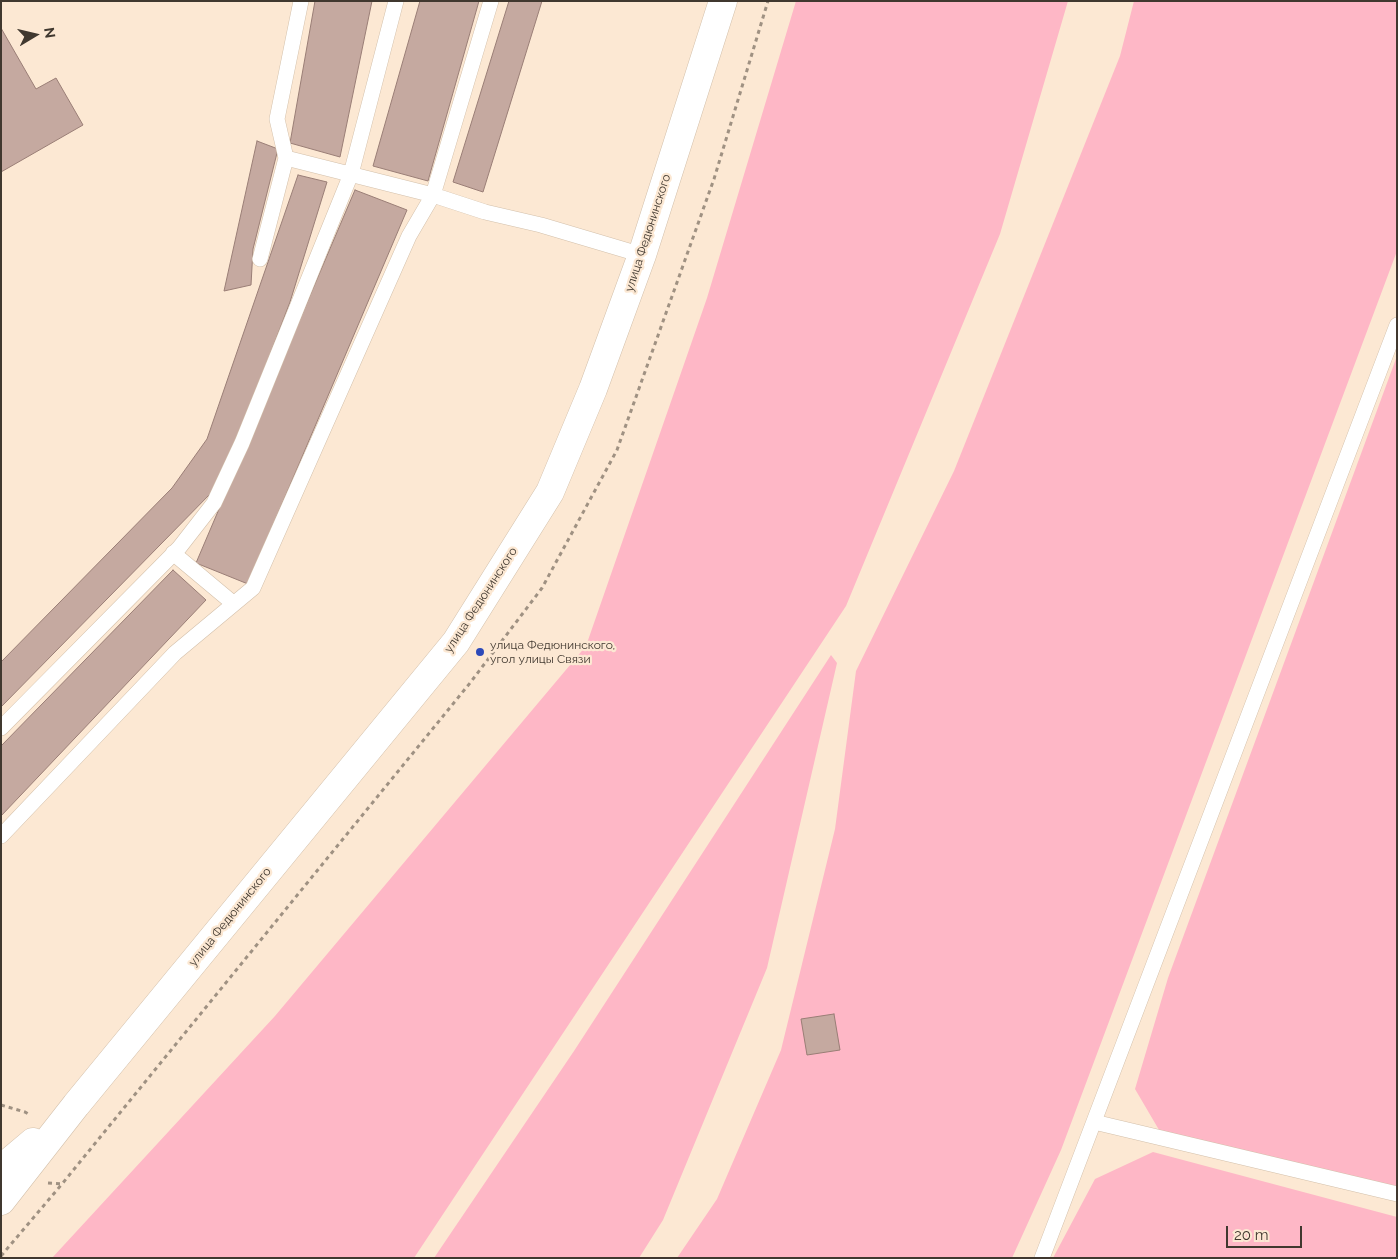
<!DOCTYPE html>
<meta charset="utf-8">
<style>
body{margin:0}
#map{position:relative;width:1398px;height:1259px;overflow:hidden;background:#fce8d3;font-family:Raleway,sans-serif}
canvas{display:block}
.frame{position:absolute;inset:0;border:2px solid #40382f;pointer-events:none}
.north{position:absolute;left:10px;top:10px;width:50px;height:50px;-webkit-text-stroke:4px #fce8d3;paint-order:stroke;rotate:81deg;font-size:14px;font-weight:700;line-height:20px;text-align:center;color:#40382f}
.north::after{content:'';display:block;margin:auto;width:18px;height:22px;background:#40382f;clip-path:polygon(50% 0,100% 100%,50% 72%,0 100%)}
.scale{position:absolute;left:1226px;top:1226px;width:76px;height:22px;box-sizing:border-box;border:2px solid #40382f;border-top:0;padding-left:6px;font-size:15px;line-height:18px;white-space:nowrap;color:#40382f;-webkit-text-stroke:4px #fce8d3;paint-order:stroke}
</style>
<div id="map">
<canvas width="1398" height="1259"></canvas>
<div class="frame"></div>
<div class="north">N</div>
<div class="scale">20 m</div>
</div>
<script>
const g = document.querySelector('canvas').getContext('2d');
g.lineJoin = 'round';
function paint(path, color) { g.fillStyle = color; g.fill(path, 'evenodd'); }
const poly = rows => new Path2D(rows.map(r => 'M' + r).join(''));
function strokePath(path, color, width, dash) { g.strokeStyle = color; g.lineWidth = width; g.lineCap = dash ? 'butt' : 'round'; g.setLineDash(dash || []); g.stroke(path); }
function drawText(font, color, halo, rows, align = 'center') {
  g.font = font + ' Raleway,sans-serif'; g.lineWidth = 4.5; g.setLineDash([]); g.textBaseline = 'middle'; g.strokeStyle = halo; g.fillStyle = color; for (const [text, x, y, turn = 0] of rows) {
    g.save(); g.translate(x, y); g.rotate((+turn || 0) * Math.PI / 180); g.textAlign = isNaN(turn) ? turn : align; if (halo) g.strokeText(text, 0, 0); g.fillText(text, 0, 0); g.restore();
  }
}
paint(poly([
 [796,1,1068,1,1000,234,846,606,414,1258,52,1258,275,1016,586,646,707,298],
 [1134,1,1397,1,1397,251,1061,1150,1012,1258,677,1258,717,1199,781,1050,835,829,856,671,954,471,1120,56],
 [1397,356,1397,1188,1162,1135,1135,1089,1168,978],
 [831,655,837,663,767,968,663,1220,639,1258,434,1258,574,1051],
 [1153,1152,1397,1217,1397,1258,1053,1258,1095,1179]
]), '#feb7c6');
const building = poly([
 [315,1,372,1,340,157,290,143,315,1],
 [420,1,479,1,428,181,373,166,420,1],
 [509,1,542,1,483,192,453,182,509,1],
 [1,28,36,89,56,78,83,125,1,172,1,28],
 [257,141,278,149,253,249,251,285,224,291,257,141],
 [298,175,327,182,290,302,232,455,213,491,1,707,1,662,172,488,207,439,298,175],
 [355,190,407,210,248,584,196,563,355,190],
 [173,570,206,600,1,816,1,746,173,570],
 [834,1014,840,1050,807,1055,801,1019,834,1014]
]);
paint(building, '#c5a9a0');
strokePath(building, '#9a7e76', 1);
const service = poly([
 [301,1,277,119,286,158,433,195,485,212,541,225,642,255],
 [260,259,286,158],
 [173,553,234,604],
 [1,728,179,548,214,503,242,443,351,174,396,1],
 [1,836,175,653,253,588,409,236,433,195,491,1],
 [1094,1122,1397,1194],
 [1042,1258,1397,325]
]);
const secondary = poly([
 [1,1169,33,1142],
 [1,1201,76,1105,456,642,550,492,593,389,642,255,723,1]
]);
strokePath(service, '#d3c0ab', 16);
strokePath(secondary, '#d3c0ab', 29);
strokePath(poly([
 [1,1105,25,1112,30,1115],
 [48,1183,62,1184,470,683,542,588,617,450,714,179,768,1],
 [1,1256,62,1184]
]), '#9f9182', 3, [4, 4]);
strokePath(service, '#fff', 15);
strokePath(secondary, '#fff', 28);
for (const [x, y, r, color] of [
 [480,652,5,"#2c49b9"]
]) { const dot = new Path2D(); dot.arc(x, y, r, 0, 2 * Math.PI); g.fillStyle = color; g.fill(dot); strokePath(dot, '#fce8d3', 2); }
drawText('12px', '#40382f', '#fce8d3', [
 ["улица Федюнинского",648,233,-72],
 ["улица Федюнинского",481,600,-57],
 ["улица Федюнинского",230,917,-51]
]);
drawText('12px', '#40382f', '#fce8d3', [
 ["улица Федюнинского,",490,645],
 ["угол улицы Связи",490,659]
], 'left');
</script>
